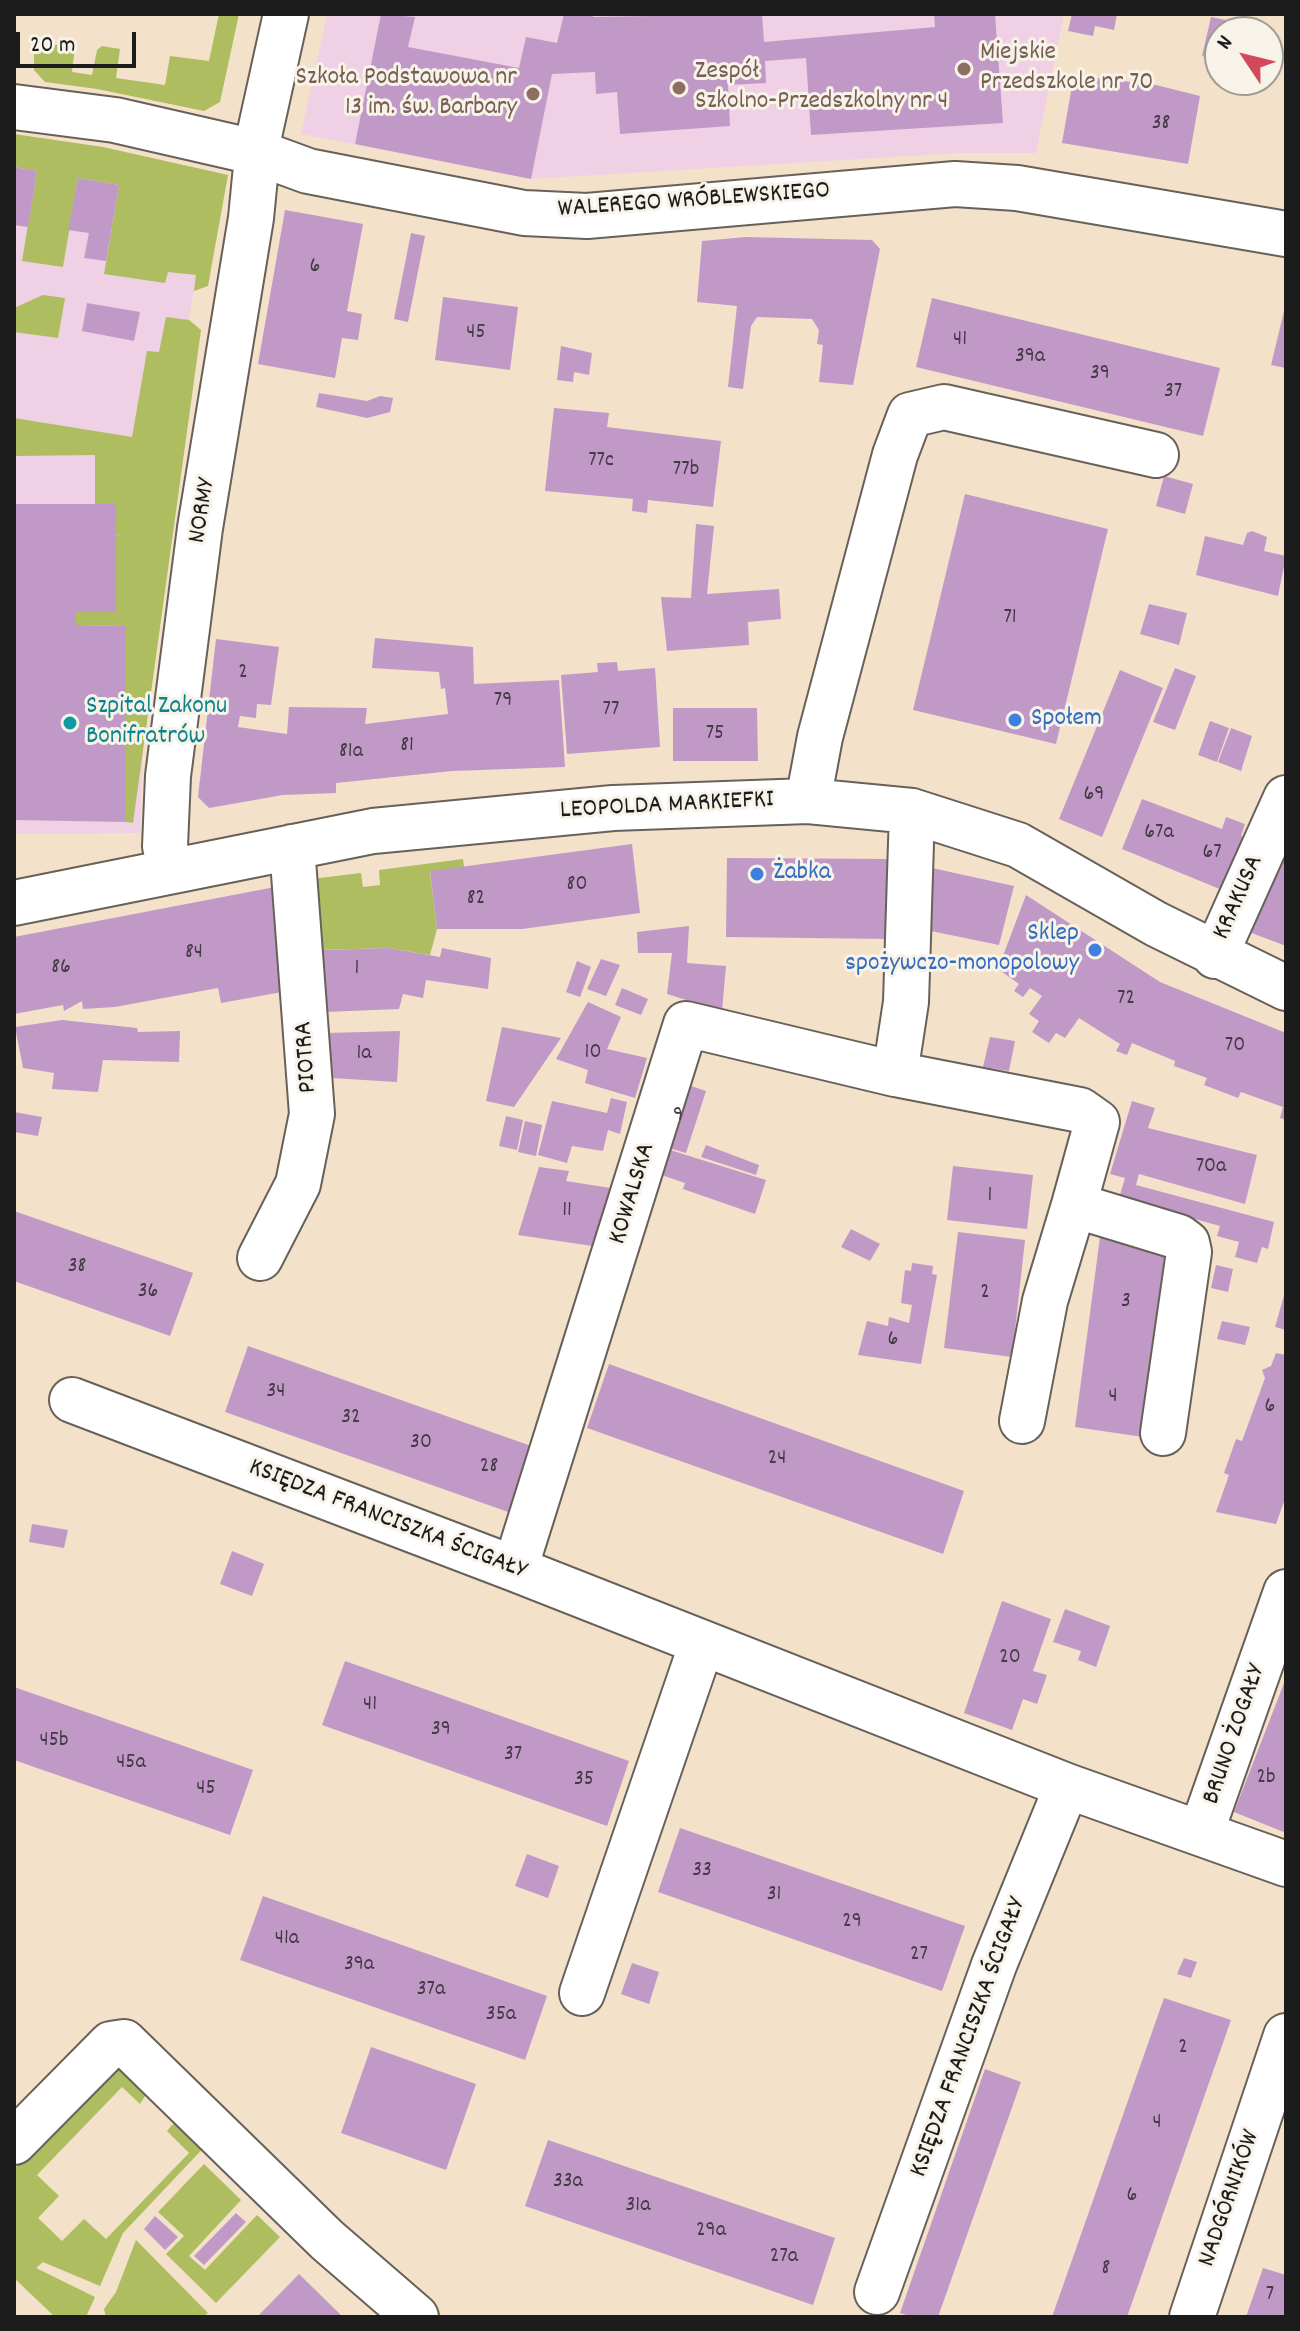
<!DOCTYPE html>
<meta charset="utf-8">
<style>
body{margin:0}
#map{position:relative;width:1300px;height:2331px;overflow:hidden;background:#f4e1ca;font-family:Dekko,sans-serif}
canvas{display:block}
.frame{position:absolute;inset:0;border:16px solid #1c1c1c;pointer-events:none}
.north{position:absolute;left:1204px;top:16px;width:80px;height:80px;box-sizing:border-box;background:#f7f3e8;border:2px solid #9f9d96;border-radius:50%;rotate:305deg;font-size:22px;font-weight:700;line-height:32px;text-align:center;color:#1c1c1c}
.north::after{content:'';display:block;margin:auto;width:28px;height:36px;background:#d1495b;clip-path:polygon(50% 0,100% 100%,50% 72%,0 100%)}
.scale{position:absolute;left:16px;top:32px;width:120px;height:36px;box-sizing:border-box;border:4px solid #1c1c1c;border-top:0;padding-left:10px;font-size:24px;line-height:28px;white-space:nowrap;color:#1c1c1c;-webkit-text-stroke:6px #f7f3e8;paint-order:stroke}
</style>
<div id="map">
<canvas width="1300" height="2331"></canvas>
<div class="frame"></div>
<div class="north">N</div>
<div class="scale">20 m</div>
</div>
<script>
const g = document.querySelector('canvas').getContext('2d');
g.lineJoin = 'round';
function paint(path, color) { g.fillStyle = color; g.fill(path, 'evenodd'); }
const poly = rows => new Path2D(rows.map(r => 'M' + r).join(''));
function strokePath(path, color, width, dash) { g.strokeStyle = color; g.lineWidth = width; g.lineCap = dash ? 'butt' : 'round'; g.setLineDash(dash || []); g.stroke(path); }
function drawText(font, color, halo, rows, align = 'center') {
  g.font = font + ' Dekko,sans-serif'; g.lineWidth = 6; g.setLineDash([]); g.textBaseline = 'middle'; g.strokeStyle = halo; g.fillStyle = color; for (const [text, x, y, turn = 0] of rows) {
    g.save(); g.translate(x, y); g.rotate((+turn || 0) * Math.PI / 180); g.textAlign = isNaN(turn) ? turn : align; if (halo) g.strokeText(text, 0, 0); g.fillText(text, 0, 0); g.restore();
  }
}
paint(poly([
 [327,14,1064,14,1036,153,958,153,531,179,301,134],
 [14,138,216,171,157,493,148,585,140,833,14,834]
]), '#f0d0e4');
paint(poly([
 [219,14,239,14,220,102,204,111,97,89,45,82,34,70,34,54,40,48,69,42,75,47,72,72,92,75,97,50,102,46,120,49,116,78,165,85,170,56,209,61],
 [14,134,103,147,228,175,208,286,194,291,196,275,168,272,165,283,104,274,119,185,78,178,63,267,22,261,37,171,14,167],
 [43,295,65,298,58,338,14,332,14,308],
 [166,317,189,320,201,330,133,823,126,822,126,626,76,625,76,611,116,611,116,536,120,534,116,533,116,516,120,513,116,513,116,504,95,504,95,455,14,456,14,418,132,437,147,351,159,352],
 [463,859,464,867,430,872,437,929,430,955,389,948,317,950,311,879,361,873,363,887,380,885,379,870],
 [123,2057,147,2093,140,2104,122,2087,37,2175,59,2196,38,2218,62,2241,84,2219,106,2239,189,2153,167,2131,172,2125,180,2121,211,2140,123,2233,100,2286,43,2262,36,2268,95,2297,86,2317,55,2317,14,2278,14,2169],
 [204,2164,241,2200,189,2256,205,2270,257,2215,280,2237,216,2303,166,2254,184,2236,158,2212],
 [136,2240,208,2313,203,2317,106,2317,104,2309,116,2292]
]), '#adbd60');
paint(poly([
 [381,14,415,17,408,47,519,68,526,37,557,43,564,14,592,14,593,17,762,14,764,42,935,27,934,14,995,14,1003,123,811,135,806,58,765,61,766,83,728,85,730,126,620,134,617,92,596,94,595,72,552,74,531,179,355,144],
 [1072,14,1117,14,1114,30,1095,26,1093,36,1068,31],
 [1211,17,1235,22,1233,32,1220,32,1220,60,1202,56],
 [1074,74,1102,79,1103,76,1151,87,1152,84,1200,96,1188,164,1062,143],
 [14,167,37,171,28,227,14,225],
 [78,178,119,185,106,261,84,258,89,233,68,230],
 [285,210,363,224,347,311,362,314,358,340,342,338,335,378,258,364],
 [411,233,425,236,408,322,394,319],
 [746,237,872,240,880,249,853,385,819,382,823,345,817,344,819,330,812,319,757,317,751,326,743,389,728,387,737,306,697,302,702,241],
 [443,297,518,307,510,370,435,360],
 [932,298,1220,368,1203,436,916,367],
 [87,303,140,312,134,341,82,331],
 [1285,307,1286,307,1286,368,1271,365],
 [561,346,592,353,589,375,574,372,573,382,557,380],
 [319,393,367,401,380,396,393,398,390,412,367,418,316,407],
 [554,408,609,413,607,427,721,441,713,507,648,500,647,513,632,511,633,499,545,491],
 [1164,476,1193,484,1185,514,1156,506],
 [965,494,1108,529,1056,744,913,710],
 [14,504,116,504,116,513,120,513,116,516,116,533,120,533,116,536,116,611,76,611,76,625,126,626,126,822,14,820],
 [696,524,714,526,707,594,779,589,781,619,748,622,749,645,667,651,661,597,691,598],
 [1252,531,1267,537,1264,551,1286,556,1278,596,1196,575,1205,536,1243,545,1247,533],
 [1149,604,1187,613,1179,645,1140,634],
 [375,638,473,647,474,684,559,680,565,767,452,771,336,783,336,793,283,795,209,808,198,797,216,639,279,647,271,705,257,704,256,718,240,716,238,727,287,734,289,707,367,708,365,724,448,714,445,688,441,689,439,672,372,668],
 [617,662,618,671,655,668,660,747,567,754,561,675,598,672,597,663],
 [1175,668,1196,676,1175,730,1153,722],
 [1120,670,1163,688,1102,837,1059,819],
 [673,708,757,708,758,761,673,761],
 [1210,721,1229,728,1217,762,1198,755],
 [1231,728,1252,736,1241,771,1218,762],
 [1142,799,1222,829,1226,817,1245,824,1241,836,1248,839,1227,892,1122,849],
 [1286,842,1286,946,1249,932],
 [632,844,640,913,522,929,437,929,430,871],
 [727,858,892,859,891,939,726,937],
 [923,866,1014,886,999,945,926,930],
 [275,887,288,991,221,1003,218,988,115,1007,83,1009,82,1001,64,1011,63,1005,14,1014,14,937],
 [1026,895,1160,982,1286,1033,1286,1120,1280,1118,1283,1107,1241,1092,1238,1098,1204,1085,1207,1078,1174,1066,1175,1061,1132,1043,1127,1055,1116,1051,1120,1044,1079,1018,1065,1038,1056,1033,1049,1043,1032,1032,1039,1021,1029,1014,1042,996,1030,988,1023,997,1014,991,1019,984,998,969],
 [689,926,687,963,726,966,722,1011,667,994,672,953,638,953,637,932],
 [389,948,440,957,442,948,491,958,488,989,426,980,423,998,403,994,399,1009,325,1012,323,950],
 [601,959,620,965,606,996,587,989],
 [577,961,591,967,580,997,566,992],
 [622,988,648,999,641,1015,615,1005],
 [588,1002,621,1017,607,1049,647,1058,635,1098,585,1083,588,1070,556,1059],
 [62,1020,137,1028,138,1032,180,1031,179,1062,103,1060,98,1092,52,1089,54,1073,23,1068,15,1027],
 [502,1027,561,1038,514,1107,486,1101],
 [400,1031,397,1082,331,1078,326,1033],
 [990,1037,1015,1041,1009,1071,983,1067],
 [670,1079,706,1091,686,1153,651,1143],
 [611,1098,627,1102,620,1134,608,1130,603,1151,572,1146,567,1163,538,1155,552,1101,607,1113],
 [1132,1101,1155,1108,1148,1128,1257,1155,1245,1204,1139,1174,1136,1185,1274,1222,1268,1249,1262,1247,1257,1263,1235,1257,1239,1242,1217,1236,1220,1226,1119,1198,1125,1178,1110,1174],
 [14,1112,42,1117,38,1136,14,1132],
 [506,1116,523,1120,517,1150,499,1146],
 [525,1121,542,1125,536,1156,518,1152],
 [651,1144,766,1180,755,1214,683,1189,685,1183,644,1169],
 [706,1145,759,1165,756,1175,701,1157],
 [953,1166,1033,1175,1027,1229,947,1220],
 [539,1167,569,1171,566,1181,617,1189,599,1247,518,1235],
 [14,1211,193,1273,170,1336,14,1281],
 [851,1229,880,1244,870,1261,841,1247],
 [958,1232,1025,1240,1012,1357,944,1348],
 [1100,1237,1167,1247,1143,1437,1075,1427],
 [912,1263,933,1266,932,1274,937,1275,921,1364,858,1355,867,1321,888,1326,889,1317,909,1323,912,1305,901,1303,905,1270,911,1271],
 [1216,1265,1233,1269,1228,1292,1211,1288],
 [1285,1292,1286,1292,1286,1330,1275,1327],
 [1222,1321,1250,1327,1245,1345,1217,1339],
 [248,1346,534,1447,511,1513,225,1412],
 [1276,1353,1286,1355,1286,1496,1276,1524,1216,1512,1229,1475,1224,1473,1236,1439,1242,1441,1265,1378,1262,1370,1271,1366],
 [609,1364,964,1491,943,1554,587,1428],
 [32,1524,68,1530,64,1548,29,1542],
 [232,1551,264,1564,252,1596,220,1584],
 [1002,1601,1051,1619,1033,1671,1047,1675,1037,1704,1023,1699,1012,1730,964,1713],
 [1065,1609,1110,1626,1096,1667,1078,1660,1081,1651,1053,1642],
 [345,1661,629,1761,607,1826,322,1725],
 [1286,1678,1286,1833,1234,1812],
 [14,1687,253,1770,230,1835,14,1760],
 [680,1828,965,1926,942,1991,658,1892],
 [527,1854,559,1866,548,1898,515,1886],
 [263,1896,547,1996,525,2060,240,1960],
 [1184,1958,1197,1962,1191,1978,1177,1974],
 [632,1963,659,1972,649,2004,621,1994],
 [1164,1998,1231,2020,1203,2100,1127,2317,1052,2317],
 [371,2047,476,2084,446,2170,341,2133],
 [985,2069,1021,2082,938,2317,912,2317,900,2313],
 [548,2140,835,2238,813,2305,525,2206],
 [236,2213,246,2222,204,2265,194,2256],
 [155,2216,178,2237,165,2250,144,2229],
 [1263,2268,1286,2275,1286,2317,1246,2317],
 [299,2274,343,2317,257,2317]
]), '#c199c7');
const minor = poly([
 [14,107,115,120,259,153,308,171,524,213,587,216,955,184,1017,188,1286,234],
 [808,801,820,737,895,455,910,415,944,407,1156,455],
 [170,871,165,846,168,776,200,528,251,218,259,136,286,14],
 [14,903,373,831,613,808,808,801,912,811,1018,845,1156,924,1286,988],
 [1215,956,1286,798],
 [895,1074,1080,1110,1097,1122,1074,1205,1179,1237,1187,1243,1189,1252,1163,1433],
 [260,1258,298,1184,312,1114,292,847],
 [72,1400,515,1569,1067,1786,1286,1864],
 [1022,1421,1045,1301,1074,1205],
 [515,1569,686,1024,895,1074,906,1002,912,811],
 [1201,1833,1286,1592],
 [582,1993,702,1643],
 [14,2142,111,2044,124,2042,327,2240,416,2317],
 [877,2292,994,1965,1067,1786],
 [1192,2317,1286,2036]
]);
strokePath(minor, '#686159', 48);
strokePath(minor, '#fff', 44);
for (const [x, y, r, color] of [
 [964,69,8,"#8d6e63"],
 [679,88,8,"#8d6e63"],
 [533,94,8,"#8d6e63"],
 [1015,720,8,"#3f7fe0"],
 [70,723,8,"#0f9aa8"],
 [757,874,8,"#3f7fe0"],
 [1095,950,8,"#3f7fe0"]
]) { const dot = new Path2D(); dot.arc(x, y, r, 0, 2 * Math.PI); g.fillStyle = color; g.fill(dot); strokePath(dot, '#f7f3e8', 3); }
drawText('22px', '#453b47', null, [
 ["38",1161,125],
 ["6",315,268],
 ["45",476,334],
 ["41",960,341],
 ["39a",1030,358],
 ["39",1100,375],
 ["37",1173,393],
 ["77c",601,462],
 ["77b",686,471],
 ["71",1010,619],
 ["2",243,674],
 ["79",503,702],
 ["77",611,711],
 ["75",715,735],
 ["81",407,747],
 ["81a",351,753],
 ["69",1094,796],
 ["67a",1159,834],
 ["67",1212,854],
 ["80",577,886],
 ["82",476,900],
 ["84",194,954],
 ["86",61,969],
 ["1",357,970],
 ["72",1126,1000],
 ["70",1235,1047],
 ["10",593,1054],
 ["1a",364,1055],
 ["9",678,1117],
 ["70a",1211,1168],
 ["1",990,1197],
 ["11",567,1212],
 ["38",77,1268],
 ["36",148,1293],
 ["2",985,1294],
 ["3",1126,1303],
 ["6",893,1341],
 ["34",276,1393],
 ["4",1113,1398],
 ["6",1270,1408],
 ["32",351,1419],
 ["30",421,1444],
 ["24",777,1460],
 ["28",489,1468],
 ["20",1010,1659],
 ["41",370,1706],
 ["39",441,1731],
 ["45b",54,1742],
 ["37",513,1756],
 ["45a",131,1764],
 ["2b",1266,1779],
 ["35",584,1781],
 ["45",206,1790],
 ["33",702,1872],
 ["31",774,1896],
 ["29",852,1923],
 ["41a",287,1940],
 ["27",919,1956],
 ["39a",359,1966],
 ["37a",431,1991],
 ["35a",501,2016],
 ["2",1183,2049],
 ["4",1157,2124],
 ["33a",568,2183],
 ["6",1132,2197],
 ["31a",638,2207],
 ["29a",711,2232],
 ["27a",784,2258],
 ["8",1106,2270],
 ["7",1270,2296]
]);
drawText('26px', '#785e54', '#f7f3e8', [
 ["Miejskie",980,54],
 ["Przedszkole nr 70",980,84],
 ["Zespół",695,73],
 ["Szkolno-Przedszkolny nr 4",695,103],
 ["Szkoła Podstawowa nr",517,79,"right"],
 ["13 im. św. Barbary",517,109,"right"]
], 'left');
drawText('26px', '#1c1c1c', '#f7f3e8', [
 ["WALEREGO WRÓBLEWSKIEGO",694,202,-4],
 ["NORMY",204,511,-81],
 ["LEOPOLDA MARKIEFKI",667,807,-3],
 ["KRAKUSA",1240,898,-66],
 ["PIOTRA",308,1057,-94],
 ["KOWALSKA",634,1194,-73],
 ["KSIĘDZA FRANCISZKA ŚCIGAŁY",387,1521,21],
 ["BRUNO ŻOGAŁY",1236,1735,-71],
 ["KSIĘDZA FRANCISZKA ŚCIGAŁY",970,2038,-70],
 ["NADGÓRNIKÓW",1231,2199,-71]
]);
drawText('26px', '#0d838f', '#f7f3e8', [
 ["Szpital Zakonu",86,708],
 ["Bonifratrów",86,738]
], 'left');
drawText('26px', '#366cbe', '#f7f3e8', [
 ["Społem",1031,720],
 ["Żabka",773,874],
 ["Sklep",1079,935,"right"],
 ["spożywczo-monopolowy",1079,965,"right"]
], 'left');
</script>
